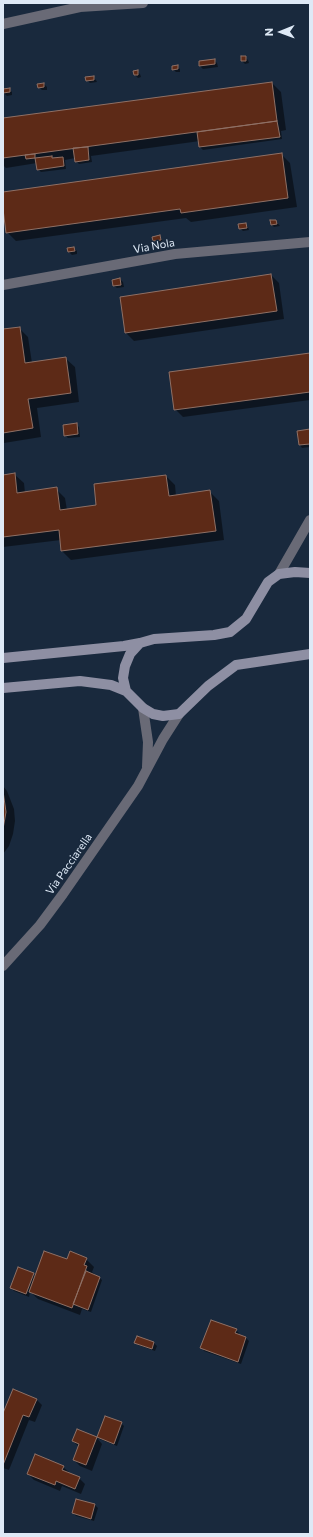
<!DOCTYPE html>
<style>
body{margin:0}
#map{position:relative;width:313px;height:1537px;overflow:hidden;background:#19293d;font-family:Commissioner,sans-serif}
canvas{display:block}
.frame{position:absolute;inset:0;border:4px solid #dee9f6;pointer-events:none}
.north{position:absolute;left:261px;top:12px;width:40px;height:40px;-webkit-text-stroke:3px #19293d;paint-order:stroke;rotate:269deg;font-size:11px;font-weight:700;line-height:16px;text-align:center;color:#dee9f6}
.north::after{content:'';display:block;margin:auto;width:14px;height:18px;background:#dee9f6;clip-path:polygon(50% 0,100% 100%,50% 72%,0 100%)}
</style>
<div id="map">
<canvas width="313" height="1537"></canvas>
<div class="frame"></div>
<div class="north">N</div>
</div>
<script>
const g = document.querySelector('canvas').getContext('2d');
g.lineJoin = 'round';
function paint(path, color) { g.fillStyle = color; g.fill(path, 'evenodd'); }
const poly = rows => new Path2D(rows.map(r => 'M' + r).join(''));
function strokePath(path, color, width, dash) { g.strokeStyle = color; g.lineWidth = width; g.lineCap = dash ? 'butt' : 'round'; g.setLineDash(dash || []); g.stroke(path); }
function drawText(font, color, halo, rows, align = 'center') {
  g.font = font + ' Commissioner,sans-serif'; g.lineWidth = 3; g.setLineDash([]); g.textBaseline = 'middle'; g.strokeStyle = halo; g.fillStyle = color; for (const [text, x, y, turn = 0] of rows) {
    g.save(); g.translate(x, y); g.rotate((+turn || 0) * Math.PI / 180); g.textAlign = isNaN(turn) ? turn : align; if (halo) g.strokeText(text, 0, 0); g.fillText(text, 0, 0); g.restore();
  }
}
paint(poly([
 [245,57,248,60,249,63,245,64,242,61],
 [214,60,217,63,218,67,203,69,200,66],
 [177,66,180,69,180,72,176,72,173,69],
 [137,72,140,74,141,77,138,78,135,75],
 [93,77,96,80,97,82,90,83,87,80],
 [272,83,281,92,286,130,281,131,282,139,203,150,200,147,200,141,91,156,92,162,79,164,76,161,75,158,65,160,66,169,41,172,38,169,37,163,6,168,3,165,3,119],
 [44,84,47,87,47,90,42,90,39,87],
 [9,89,12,92,12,95,7,96,4,93,3,90],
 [281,154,290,163,297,207,191,222,186,218,16,241,7,232,3,193],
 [276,221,280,226,274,227,271,224],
 [246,224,248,227,249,230,243,231,240,228],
 [160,236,163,242,157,243,154,240],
 [74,248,77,251,77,254,72,255,69,252],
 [271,275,279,283,284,319,134,341,126,333],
 [120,279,123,282,124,287,117,288,114,286],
 [19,328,28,337,32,363,65,358,75,367,79,402,37,408,41,437,4,443,3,330],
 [310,354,310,400,183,417,175,409],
 [76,424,79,427,80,437,68,438,65,435],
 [310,430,310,447,302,448,300,445],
 [14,474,24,483,25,493,56,489,65,498,67,510,97,506,166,476,175,485,176,496,210,492,219,501,224,540,71,560,62,551,61,540,3,547,3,476],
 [3,786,7,791,14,809,15,821,13,834,9,846,3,854],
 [86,1259,94,1267,92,1272,102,1280,91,1312,82,1309,80,1315,38,1299,30,1292,29,1297,14,1291,11,1288,33,1274,36,1276,67,1260],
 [236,1330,239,1333,238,1335,246,1338,249,1341,241,1364,204,1351,202,1348],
 [137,1338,154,1343,157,1346,155,1351,138,1345,136,1342],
 [36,1399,42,1405,35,1422,29,1420,9,1470,3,1468,3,1416],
 [106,1417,121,1423,124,1426,117,1446,97,1438,102,1444,92,1471,80,1466,74,1460,79,1447,73,1441,78,1430,98,1439],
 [63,1467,69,1472,69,1474,79,1478,85,1484,81,1494,62,1486,60,1491,34,1480,28,1474],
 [76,1500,95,1505,98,1508,94,1521,76,1516,73,1513]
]), '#0007');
const building = poly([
 [241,56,246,56,246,61,241,61,241,56],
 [215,59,215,64,199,66,199,61,215,59],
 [178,65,178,69,172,70,172,66,178,65],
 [138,70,138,75,134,75,133,71,138,70],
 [94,76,94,80,86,81,85,77,94,76],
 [272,82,277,121,3,158,3,118,272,82],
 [44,83,44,87,38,88,37,84,44,83],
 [10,88,10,92,3,93,3,89,10,88],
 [277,121,280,137,199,147,197,132,277,121],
 [88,147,89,160,75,162,73,148,88,147],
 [282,153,288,198,181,213,180,209,6,233,3,209,3,192,282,153],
 [35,154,35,158,26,159,25,155,35,154],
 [52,156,52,158,63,157,64,166,37,170,35,158,52,156],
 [270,220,276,220,277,224,271,225,270,220],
 [246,223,247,228,239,229,238,224,246,223],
 [160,235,161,240,153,241,152,237,160,235],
 [74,247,75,251,68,252,67,248,74,247],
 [271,274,277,311,125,333,120,297,271,274],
 [120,278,121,285,113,286,112,280,120,278],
 [20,327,25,363,66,357,71,393,28,399,33,428,3,433,3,329,20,327],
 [310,353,310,392,174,410,169,372,310,353],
 [77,423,78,434,64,436,63,425,77,423],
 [310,429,310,444,299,445,297,431,310,429],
 [15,473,17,493,57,487,60,510,96,505,94,484,166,475,169,496,210,490,216,531,61,551,59,530,3,537,3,475,15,473],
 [3,791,6,812,3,829,3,791],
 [44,1251,67,1259,70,1251,87,1258,84,1265,87,1266,72,1308,29,1292,44,1251],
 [18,1267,34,1273,26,1294,10,1288,18,1267],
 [86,1271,100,1277,88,1310,73,1304,86,1271],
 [211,1320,237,1329,235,1333,246,1337,238,1362,200,1348,211,1320],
 [137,1336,154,1342,152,1349,134,1343,137,1336],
 [13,1389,37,1399,29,1417,23,1415,3,1465,3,1413,13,1389],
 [105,1416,122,1422,114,1444,97,1437,105,1416],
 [77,1429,97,1437,86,1465,73,1460,79,1444,72,1441,77,1429],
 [35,1454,64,1466,62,1470,80,1477,75,1489,56,1481,55,1485,27,1474,35,1454],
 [76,1499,95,1504,91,1519,72,1513,76,1499]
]);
paint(building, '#5d2a17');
strokePath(building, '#8f7065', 1);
strokePath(poly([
 [3,24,80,7,143,3],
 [3,285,175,254,310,242],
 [279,574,310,520],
 [143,708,148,742,147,767],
 [3,966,40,925,63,894,138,786,163,739,179,714]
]), '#696a76', 10);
strokePath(poly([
 [3,658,124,646,140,643,154,639,214,635,230,632,246,619,268,582,279,574,295,572,310,573],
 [3,688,80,681,111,685,126,691,143,708,153,714,163,716,179,714,208,686,236,665,310,654],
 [126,691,123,678,125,666,130,654,140,643]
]), '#8e8fa3', 10);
drawText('11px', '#dee9f6', '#19293d', [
 ["Via Nola",154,246,-10],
 ["Via Pacciarella",69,864,-55]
]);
</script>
